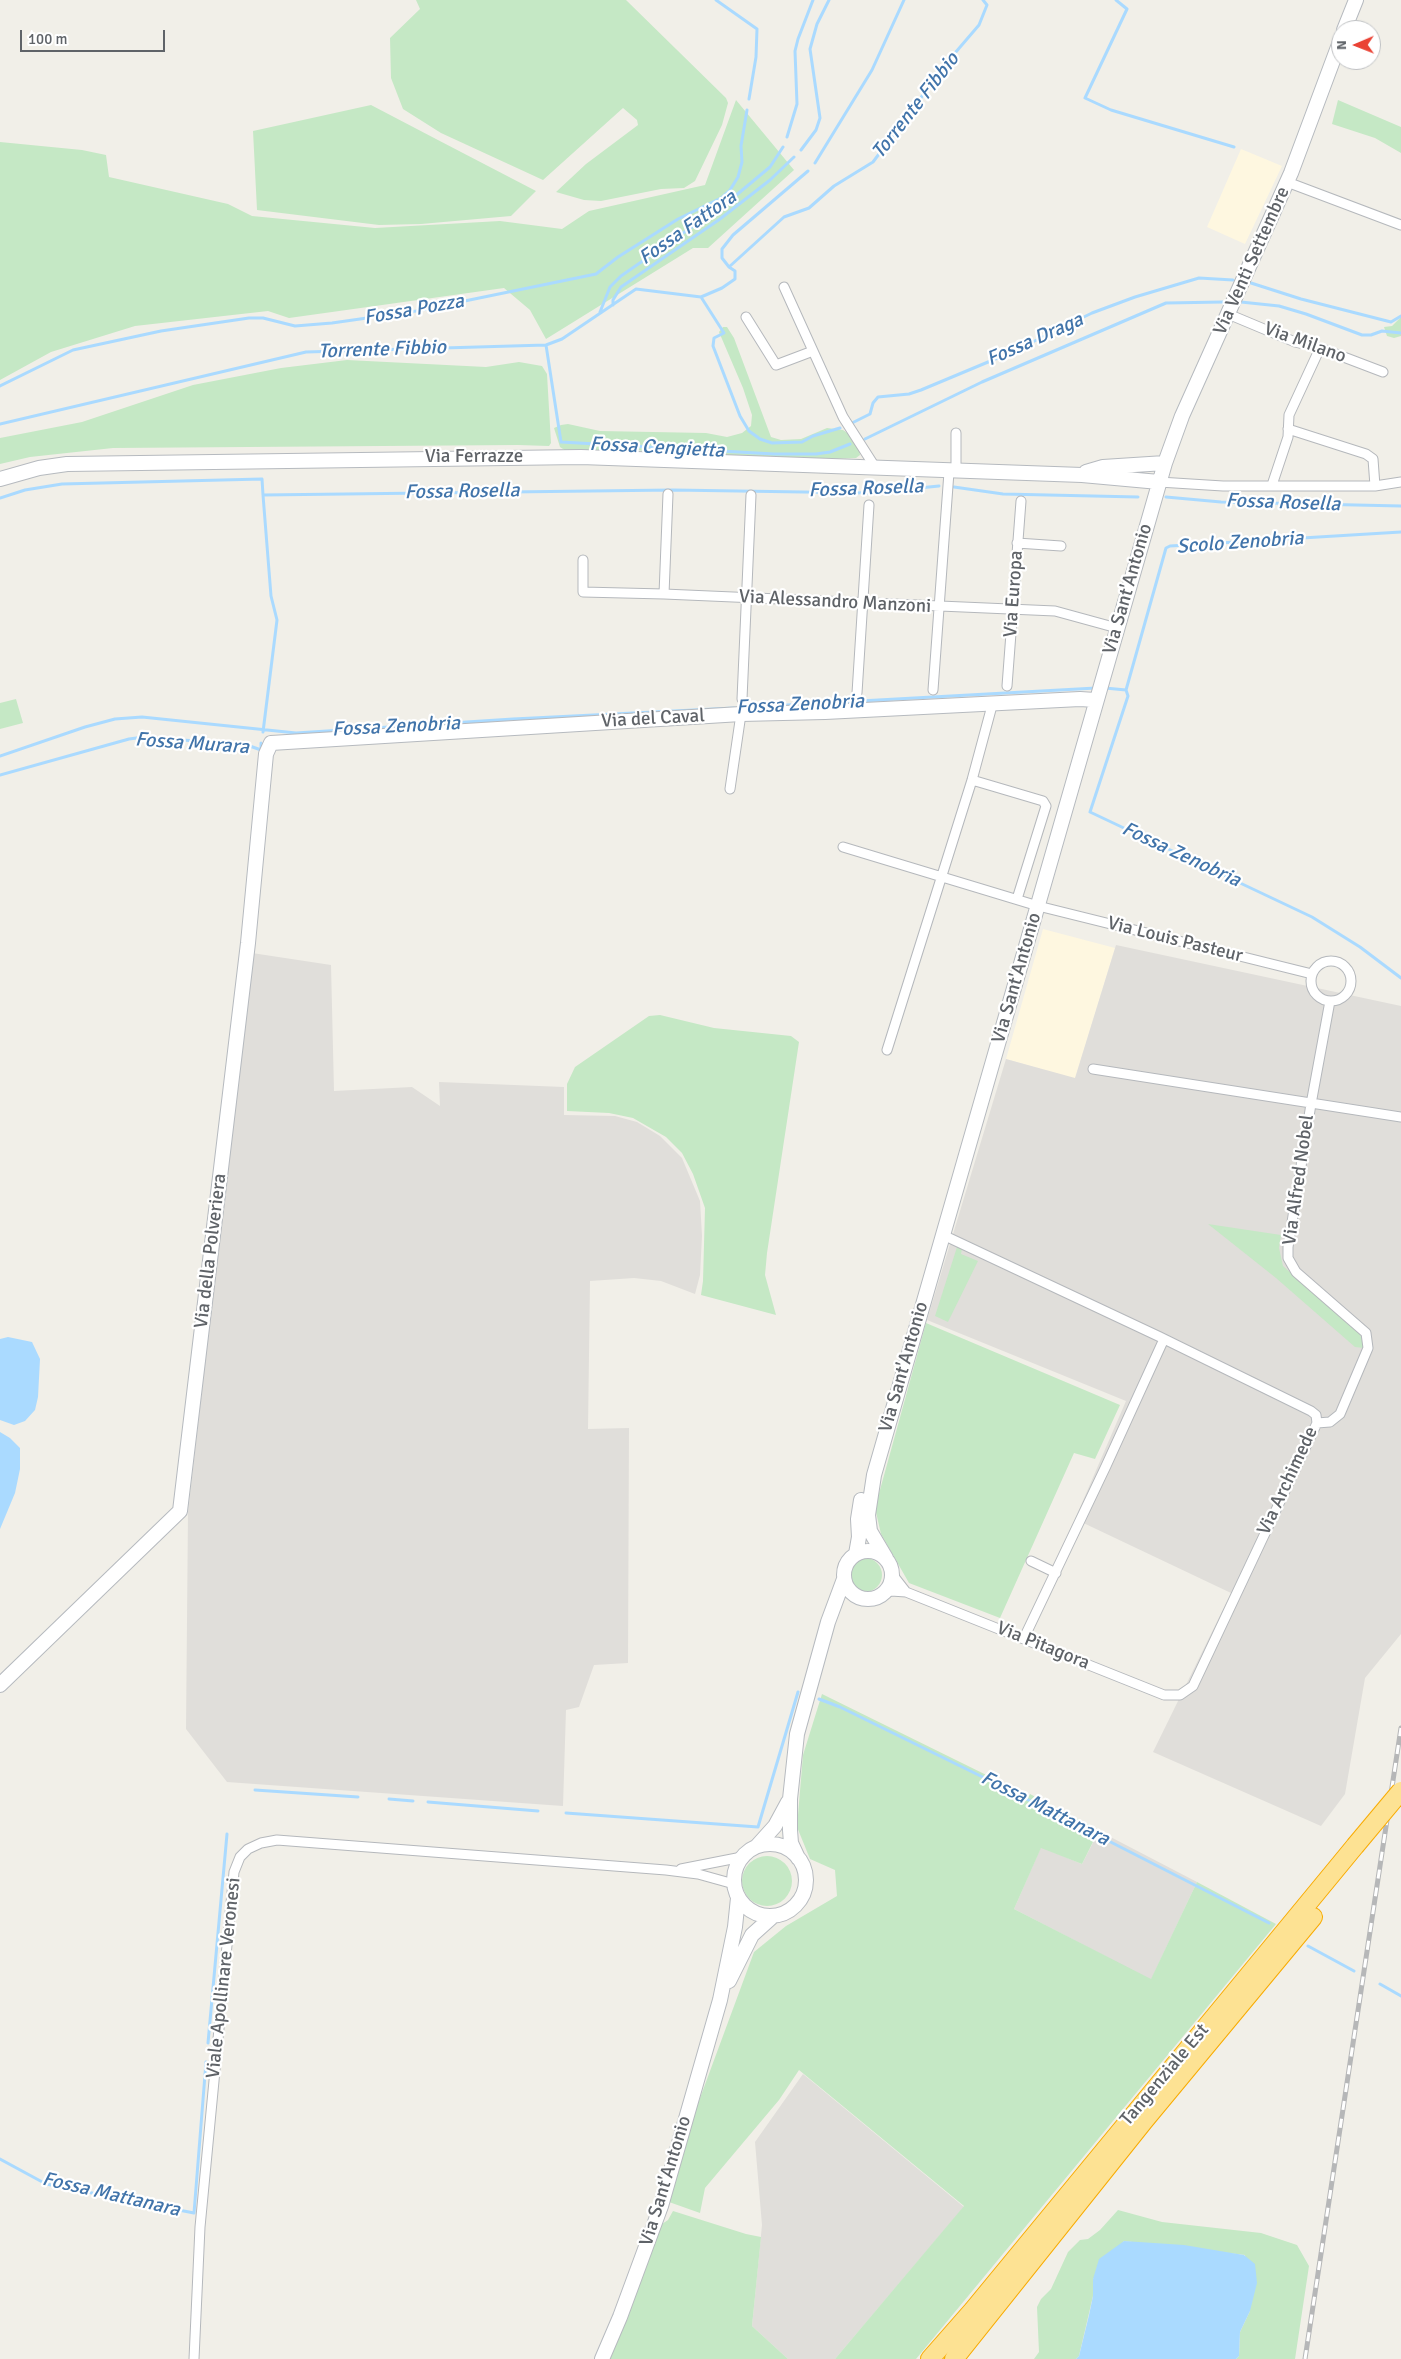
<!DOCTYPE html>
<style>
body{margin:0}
#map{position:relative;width:1401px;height:2359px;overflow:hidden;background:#f1efe8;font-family:Signika,sans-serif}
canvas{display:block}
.north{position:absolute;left:1331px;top:20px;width:50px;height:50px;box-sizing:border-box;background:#fff;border:1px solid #bfc1c3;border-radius:50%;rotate:269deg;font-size:14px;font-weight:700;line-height:20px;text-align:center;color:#5f6368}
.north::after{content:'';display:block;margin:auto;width:18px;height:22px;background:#ea4335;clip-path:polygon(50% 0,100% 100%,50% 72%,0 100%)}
.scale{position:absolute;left:20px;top:30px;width:145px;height:22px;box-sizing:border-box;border:2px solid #5f6368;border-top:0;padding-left:6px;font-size:15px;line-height:18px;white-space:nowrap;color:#5f6368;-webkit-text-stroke:4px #fff;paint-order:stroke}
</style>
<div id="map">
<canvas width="1401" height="2359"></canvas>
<div class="north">N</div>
<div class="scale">100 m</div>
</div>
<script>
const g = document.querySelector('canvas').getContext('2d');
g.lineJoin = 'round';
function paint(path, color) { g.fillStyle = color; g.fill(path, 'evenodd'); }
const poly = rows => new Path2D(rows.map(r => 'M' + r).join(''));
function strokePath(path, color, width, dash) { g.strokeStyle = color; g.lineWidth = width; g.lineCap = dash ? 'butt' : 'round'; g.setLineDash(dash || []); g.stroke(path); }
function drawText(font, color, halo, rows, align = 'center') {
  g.font = font + ' Signika,sans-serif'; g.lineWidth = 4.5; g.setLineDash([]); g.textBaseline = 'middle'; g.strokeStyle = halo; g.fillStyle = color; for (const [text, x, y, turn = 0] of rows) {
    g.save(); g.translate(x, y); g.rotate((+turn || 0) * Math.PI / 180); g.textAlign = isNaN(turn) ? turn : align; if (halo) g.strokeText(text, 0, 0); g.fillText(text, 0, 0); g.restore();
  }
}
paint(poly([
 [1241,149,1282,166,1245,244,1207,227],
 [1043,929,1115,948,1075,1079,1006,1059]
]), '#fef7e0');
paint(poly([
 [1116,945,1401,1006,1401,1634,1365,1678,1345,1794,1321,1826,1153,1752,1231,1593,1075,1519,1126,1401,927,1320,1006,1059,1075,1078],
 [252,953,331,965,334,1091,412,1087,440,1106,439,1082,564,1087,564,1115,615,1116,637,1122,660,1136,682,1158,700,1201,702,1236,700,1275,695,1294,661,1281,634,1278,590,1281,588,1429,629,1428,628,1663,594,1665,579,1707,566,1710,563,1806,227,1782,186,1729,188,1512],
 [1099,1831,1197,1882,1151,1980,1014,1909,1041,1847,1082,1864],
 [803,2074,964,2207,835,2359,788,2359,752,2326,762,2225,755,2142]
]), '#e0deda');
paint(poly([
 [416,0,626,0,726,98,728,103,722,125,695,181,684,188,661,189,601,201,584,200,556,192,586,164,638,125,637,120,623,108,543,180,441,133,403,109,391,78,390,38,420,9],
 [736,100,794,170,708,248,693,248,546,339,530,310,504,288,289,318,268,311,135,326,51,352,0,380,0,142,82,150,106,155,109,177,228,204,252,216,375,228,500,221,562,229,589,211,705,185],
 [1338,100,1401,127,1401,153,1375,138,1332,124],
 [371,105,436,139,536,191,511,216,421,224,379,225,257,210,253,131],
 [1401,317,1401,336,1394,338,1387,336,1384,327,1392,326],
 [723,327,727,327,734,338,771,437,781,440,801,439,827,428,843,430,852,436,859,448,860,455,856,458,829,459,784,458,655,453,632,449,566,451,560,447,554,428,561,425,568,424,600,431,706,433,727,437,742,433,751,426,752,415,743,388,719,332],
 [347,360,486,367,519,362,542,366,547,374,551,443,549,446,518,445,113,448,30,457,0,464,0,438,82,422,193,385,281,368],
 [16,699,23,723,0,729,0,703],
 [660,1015,714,1028,791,1036,799,1042,767,1253,765,1275,776,1315,701,1295,703,1281,705,1208,693,1174,682,1153,666,1137,633,1118,609,1113,567,1111,567,1084,575,1067,649,1016],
 [1208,1224,1281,1235,1279,1248,1283,1266,1360,1334,1364,1348,1355,1347,1276,1278],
 [957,1247,962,1249,961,1254,978,1261,948,1322,935,1316],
 [926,1323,1120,1405,1095,1459,1074,1453,1000,1618,909,1583,881,1534,875,1508],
 '848 1575a17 17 0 1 1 34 0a17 17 0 1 1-34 0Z',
 [822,1694,1029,1796,1030,1794,1099,1830,1082,1864,1041,1848,1014,1909,1151,1979,1197,1882,1276,1924,916,2359,835,2359,964,2206,799,2070,779,2100,705,2188,700,2213,669,2202,693,2117,754,1952,786,1926,837,1896,835,1870,810,1859,797,1827,803,1755],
 '742 1881a25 25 0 1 1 50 0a25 25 0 1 1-50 0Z',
 [1118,2210,1162,2222,1261,2233,1297,2245,1309,2266,1295,2359,1236,2359,1239,2356,1240,2332,1250,2311,1245,2255,1124,2241,1093,2279,1093,2296,1079,2356,1076,2359,1034,2359,1039,2352,1037,2307,1041,2299,1051,2289,1068,2252,1080,2240,1088,2239,1100,2230],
 [673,2211,746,2234,761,2237,752,2326,788,2359,604,2359,659,2226,668,2220]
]), '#c5e8c5');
paint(poly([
 [8,1337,32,1342,40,1359,38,1397,35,1410,25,1421,14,1425,0,1420,0,1339],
 [0,1432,10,1438,20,1448,20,1469,15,1493,0,1529],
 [1124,2241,1184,2245,1244,2255,1255,2264,1257,2283,1250,2311,1240,2332,1239,2356,1236,2359,1076,2359,1079,2356,1089,2315,1093,2296,1093,2279,1099,2259]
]), '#aadaff');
strokePath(poly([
 [716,0,757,29,756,57,749,99],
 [1116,0,1127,9,1085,98,1111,110,1234,147],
 [787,137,797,104,795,51,798,39,813,0],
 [801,150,816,130,820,118,810,49,817,24,829,0],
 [815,163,872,70,904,0],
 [729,267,722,258,722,249,733,235,808,171],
 [1251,283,1301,299,1391,322,1401,316],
 [701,297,724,333,714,338,713,346,740,416,749,431,760,439,772,443,802,442,813,436,840,428],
 [1241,302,1279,306,1306,314,1362,335,1371,335,1382,331,1401,333],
 [613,305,613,300,621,287,720,219,770,180,794,157],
 [600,312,610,287,621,276,728,202,770,167,783,147],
 [546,345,561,442,774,454,816,454,830,452,850,444],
 [0,386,73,350,161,331,249,318,263,318,295,326,332,323,416,311,596,274,618,257,678,219,721,198,730,190,738,177,742,162,741,146,747,110],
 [0,424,306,352,546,345,562,339,636,289,701,297,722,288,735,279,735,271,729,267,784,217,809,208,834,186,873,162,949,60,979,25,987,5,983,0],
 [850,424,870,414,873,403,878,397,909,394,921,390,1012,352,1092,313,1135,297,1199,278,1233,280],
 [865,439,982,382,1166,303,1223,302],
 [954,487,1003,494,1138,497],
 [1166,497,1221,502,1401,506],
 [0,498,25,490,62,484,262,479,263,495,673,490,869,493,939,486],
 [1105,688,1126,690,1128,696,1090,812,1312,917,1360,947,1401,978],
 [1126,690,1166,548,1170,546,1401,532],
 [751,707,1096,688],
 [263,732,277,620,271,596,263,495],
 [0,756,85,727,115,719,142,717,296,733,513,719,734,708],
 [0,775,129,739,144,737,247,745,261,750,261,743],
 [819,1699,840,1707,1007,1789,1269,1923],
 [255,1790,358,1797],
 [389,1799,413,1801],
 [428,1802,538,1811],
 [566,1813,758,1827,798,1692],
 [1308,1946,1354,1971],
 [1380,1984,1401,1996],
 [208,2043,227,1834],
 [0,2159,46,2184,194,2213,206,2062]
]), '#aadaff', 3);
const street = poly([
 [1287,182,1401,225],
 [784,287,843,417,875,467],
 [1228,314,1295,342,1320,348,1383,372],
 [746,317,776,365,813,351],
 [1288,429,1366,454,1373,459,1375,486],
 [956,472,956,433],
 [1159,482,1223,486,1375,486,1401,482],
 [1272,485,1288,437,1289,415,1320,348],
 [1017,543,1061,546],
 [583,560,583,592,664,594,1055,611,1117,628],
 [664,594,668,494],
 [1007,686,1021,501],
 [933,690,949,472],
 [857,693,869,505],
 [742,699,751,495],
 [972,780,1043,801,1046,806,1017,899],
 [730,789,741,714],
 [843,847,1038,906,1312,974],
 '1311 981a20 20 0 1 1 40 0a20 20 0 1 1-40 0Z',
 [887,1050,972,780,993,702],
 [1093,1069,1401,1117],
 [1317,1423,1330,1422,1340,1414,1368,1348,1366,1333,1296,1272,1288,1258,1288,1247,1311,1104,1330,1001],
 [1031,1561,1056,1573],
 [892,1574,906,1592],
 [883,1593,891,1591,906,1592,1164,1695,1180,1695,1193,1686,1317,1423,1316,1415,1311,1411,1158,1336,943,1235],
 [1024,1638,1106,1466,1164,1339],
 [681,1869,742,1857],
 [194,2359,200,2227,234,1872,240,1857,248,1849,261,1843,277,1840,666,1870,698,1874,734,1884]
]);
const secondary = poly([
 [1344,30,1356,0],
 [1086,472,1103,467,1165,463],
 [0,479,39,468,67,464,581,457,1082,475,1159,482],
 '844 1575a24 24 0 1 1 48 0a24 24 0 1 1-48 0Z',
 [856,1554,859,1537,858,1519,861,1500],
 [886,1558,870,1531,868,1515,874,1475,1165,463,1182,416,1291,173,1341,39],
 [0,1685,180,1511,248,943,266,754,271,743,741,714,825,712,1080,699,1095,700],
 '734 1880a36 36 0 1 1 72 0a36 36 0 1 1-72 0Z',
 [757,1846,775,1826,788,1802],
 [798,1858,791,1843,790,1830,790,1799,797,1734,828,1622,844,1579],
 [729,1981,752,1935,772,1917],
 [602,2359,620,2317,661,2206,720,2000,735,1927,738,1898]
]);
const highway = poly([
 [930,2359,973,2310,1355,1846],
 [954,2359,1144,2121,1313,1917]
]);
strokePath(street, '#b5b8bc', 11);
strokePath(secondary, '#b6babf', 16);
strokePath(highway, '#f9ab00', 20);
strokePath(street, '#fff', 9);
strokePath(secondary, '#fff', 14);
strokePath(highway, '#fde293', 18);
const rail = poly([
 [1305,2359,1401,1728]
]);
strokePath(rail, '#b6b7b8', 5);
strokePath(rail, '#fff', 3, [9]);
const highwayBridge = poly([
 [1355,1846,1401,1791]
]);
strokePath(highwayBridge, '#f9ab00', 20, []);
strokePath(highwayBridge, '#fde293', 18);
drawText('19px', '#5f6368', '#fff', [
 ["Via Venti Settembre",1252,261,-66],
 ["Via Milano",1305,343,20],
 ["Via Ferrazze",474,457],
 ["Via Sant'Antonio",1128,589,-74],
 ["Via Europa",1014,594,-86],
 ["Via Alessandro Manzoni",835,602,3],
 ["Via del Caval",653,719,-3],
 ["Via Louis Pasteur",1175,940,14],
 ["Via Sant'Antonio",1017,978,-74],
 ["Via Alfred Nobel",1299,1180,-82],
 ["Via della Polveriera",211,1251,-83],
 ["Via Sant'Antonio",904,1367,-74],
 ["Via Archimede",1288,1481,-65],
 ["Via Pitagora",1043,1646,22],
 ["Viale Apollinare Veronesi",224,1978,-84],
 ["Tangenziale Est",1165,2075,-50],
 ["Via Sant'Antonio",666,2181,-73]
]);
drawText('italic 20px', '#4174aa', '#fff', [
 ["Torrente Fibbio",916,106,-52],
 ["Fossa Fattora",688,228,-35],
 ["Fossa Pozza",414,310,-10],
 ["Fossa Draga",1035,340,-24],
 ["Torrente Fibbio",382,350,-2],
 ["Fossa Cengietta",657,448,3],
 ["Fossa Rosella",866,489,-2],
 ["Fossa Rosella",462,492,-1],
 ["Fossa Rosella",1283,503,2],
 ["Scolo Zenobria",1240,543,-4],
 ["Fossa Zenobria",800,705,-3],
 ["Fossa Zenobria",396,727,-3],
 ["Fossa Murara",192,744,4],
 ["Fossa Zenobria",1181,855,25],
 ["Fossa Mattanara",1045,1809,27],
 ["Fossa Mattanara",111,2195,13]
]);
</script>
